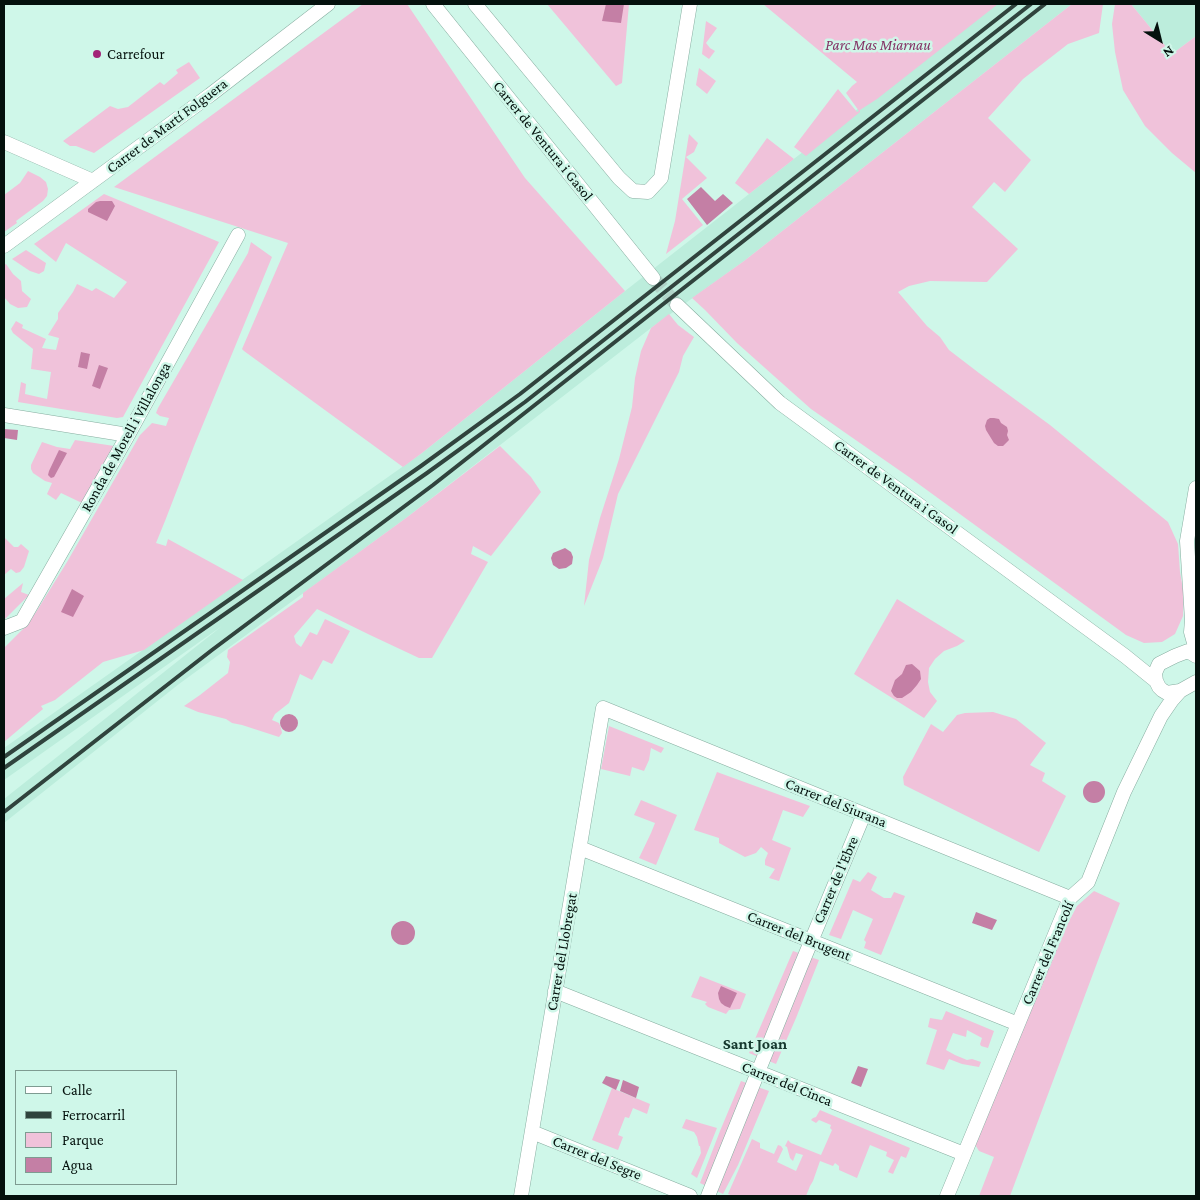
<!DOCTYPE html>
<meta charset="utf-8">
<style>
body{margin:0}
#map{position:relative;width:1200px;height:1200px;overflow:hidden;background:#cff7e9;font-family:"Crimson Pro",serif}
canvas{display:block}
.frame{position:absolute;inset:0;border:5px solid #04110d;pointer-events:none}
.legend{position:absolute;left:15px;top:1070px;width:162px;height:115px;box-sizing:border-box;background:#cff7e9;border:1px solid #7e9b91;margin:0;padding:6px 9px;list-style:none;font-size:15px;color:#04110d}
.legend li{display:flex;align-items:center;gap:10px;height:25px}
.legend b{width:25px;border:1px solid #7e9b91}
.north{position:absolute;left:1135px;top:15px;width:50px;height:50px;-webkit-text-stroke:4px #cff7e9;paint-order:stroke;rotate:144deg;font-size:14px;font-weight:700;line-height:20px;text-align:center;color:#04110d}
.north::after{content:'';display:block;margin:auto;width:18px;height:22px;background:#04110d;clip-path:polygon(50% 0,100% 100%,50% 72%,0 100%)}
</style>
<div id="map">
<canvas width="1200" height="1200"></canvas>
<div class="frame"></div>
<ul class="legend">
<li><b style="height:6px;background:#fff"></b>Calle</li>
<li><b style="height:6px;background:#30433d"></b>Ferrocarril</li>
<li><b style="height:14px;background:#f0c2da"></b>Parque</li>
<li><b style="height:14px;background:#c47fa5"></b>Agua</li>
</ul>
<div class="north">N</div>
</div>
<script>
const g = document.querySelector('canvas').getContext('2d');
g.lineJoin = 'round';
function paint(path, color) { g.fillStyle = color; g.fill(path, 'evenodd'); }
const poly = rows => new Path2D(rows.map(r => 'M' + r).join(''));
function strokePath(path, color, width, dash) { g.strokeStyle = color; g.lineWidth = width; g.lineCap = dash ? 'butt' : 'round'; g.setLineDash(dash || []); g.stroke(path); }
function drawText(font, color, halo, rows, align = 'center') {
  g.font = font + ' "Crimson Pro",serif'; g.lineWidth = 5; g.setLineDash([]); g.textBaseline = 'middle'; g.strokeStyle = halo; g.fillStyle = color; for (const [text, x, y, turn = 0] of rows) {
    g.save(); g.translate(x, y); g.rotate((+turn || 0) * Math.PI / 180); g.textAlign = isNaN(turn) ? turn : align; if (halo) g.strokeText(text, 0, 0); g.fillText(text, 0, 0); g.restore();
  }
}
paint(poly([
 [992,4,1072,4,744,261,651,328,406,518,179,684,4,823,4,799,222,626,4,780,4,748,422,453,625,291],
 [1131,4,1196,4,1196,36,1172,54]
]), '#bceddc');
paint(poly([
 [363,4,407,4,525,178,625,291,422,453,403,467,244,351,242,349,288,243,114,187],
 [547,4,629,4,622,83,616,86],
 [763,4,998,4,877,99,860,110,860,112,806,156,794,147,838,89,857,112,859,111,846,93,852,86,857,82],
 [1072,4,1103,4,1099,33,1068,44,1023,79,988,118,1031,160,1005,192,994,182,972,207,1018,249,987,282,930,281,909,286,898,292,927,326,940,337,949,350,979,373,1050,425,1168,522,1178,544,1180,572,1184,595,1183,616,1175,634,1162,642,1144,643,1126,635,909,477,811,409,737,343,705,310,692,298,744,261],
 [1115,4,1131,4,1172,54,1196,36,1196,173,1172,153,1145,126,1123,90,1115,52,1112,24],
 [706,21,717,28,706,43,710,48,715,51,709,59,702,54],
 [189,62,200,78,94,153,76,146,70,146,63,141,110,106,118,109,128,107,160,82,164,85,178,73,176,70],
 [699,68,716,81,707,94,696,85],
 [689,134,698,143,694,152,686,157,707,178,682,199,703,225,666,254,675,221],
 [767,138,794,159,749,194,735,183],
 [28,171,40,177,46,182,48,189,47,196,43,201,16,221,17,223,4,232,4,195,20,183],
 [104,194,219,242,123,417,117,418,18,402,21,382,26,384,25,394,47,399,51,372,31,369,33,349,13,333,11,329,16,321,23,325,22,328,46,339,42,348,56,350,59,338,48,335,58,319,58,313,73,292,77,284,92,291,96,288,114,298,127,282,66,243,56,262,34,244],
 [251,242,272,257,194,446,165,521,156,543,166,546,168,539,243,580,144,650,103,662,55,700,41,706,43,709,4,742,4,648,25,627,36,612,67,562,140,435,152,423,166,426,169,418,160,416,156,413,158,408,248,253],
 [26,250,46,263,44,271,39,274,30,271,12,259],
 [6,264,13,274,21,281,22,291,31,299,27,307,18,308,10,304,4,297,4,265],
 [669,314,678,325,694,337,683,356,679,372,618,494,603,558,584,606,589,560,600,518,619,459,632,407,635,378,641,351,651,328],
 [75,440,114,446,82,503,61,493,56,500,47,494,52,483,45,481,33,473,31,469,31,465,42,442,57,447,70,449],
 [500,446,531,477,541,492,491,556,473,546,471,554,488,562,432,658,419,658,370,635,317,609,294,636,296,643,301,647,310,632,317,635,325,619,350,631,332,664,323,660,312,680,300,674,289,703,275,714,272,720,279,723,281,728,282,733,279,737,242,725,232,723,226,719,198,712,184,706,200,695,228,673,230,662,227,657,228,650,303,597,303,593,406,518],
 [4,537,14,547,18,547,21,544,29,551,24,567,20,572,16,573,11,569,4,575],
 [23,583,21,592,29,595,4,620,4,599],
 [897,599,965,641,957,646,944,651,935,659,929,668,928,682,930,692,937,701,924,718,854,674],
 [993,712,1016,719,1046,743,1030,765,1045,773,1042,781,1066,796,1039,852,904,785,903,777,931,724,943,732,957,715,965,713],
 [609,726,664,748,661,753,651,748,649,760,644,771,632,767,630,776,601,769],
 [717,772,810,806,803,817,783,810,772,840,791,848,779,881,769,878,775,869,765,865,765,860,768,853,761,847,756,853,745,857,719,843,719,838,694,830],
 [641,800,677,815,656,865,639,858,651,833,655,823,634,815],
 [868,872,877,877,871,890,884,898,891,898,894,892,905,896,881,955,864,948,866,942,864,940,873,919,853,910,841,939,829,935,853,879,860,882],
 [1094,891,1120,903,1100,955,1010,1196,979,1196,994,1157,979,1151,976,1146,976,1141,1049,959,1077,906],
 [793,951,819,960,796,1018,776,1064,749,1053],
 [700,976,746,994,740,1009,729,1010,726,1014,708,1007,705,1004,707,1002,691,997],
 [946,1011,994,1031,988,1048,981,1046,980,1044,982,1038,967,1030,966,1037,953,1033,946,1050,955,1055,967,1060,972,1059,981,1062,979,1067,962,1064,949,1059,944,1070,926,1064,937,1030,928,1027,930,1018,942,1020],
 [741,1081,769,1091,738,1165,723,1194,700,1183,720,1131],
 [612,1088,650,1104,647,1114,633,1108,629,1118,625,1117,618,1135,623,1137,618,1150,592,1140],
 [820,1110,910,1148,906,1158,901,1156,893,1174,888,1172,894,1160,886,1156,887,1152,870,1145,857,1178,839,1170,839,1166,835,1163,833,1166,820,1161,813,1181,810,1186,806,1196,733,1196,728,1194,752,1139,760,1143,760,1148,774,1154,778,1145,781,1146,783,1149,777,1162,796,1171,803,1155,796,1153,793,1161,790,1158,787,1147,785,1146,788,1140,791,1143,821,1155,832,1130,830,1128,831,1125,819,1120,816,1123,811,1120,813,1118,816,1117],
 [686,1119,717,1128,697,1178,691,1174,701,1153,700,1146,699,1146,697,1137,694,1132,682,1128]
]), '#f0c2da');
paint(poly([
 [606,4,624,4,621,23,602,21],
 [701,187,715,201,723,194,733,203,707,225,687,199],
 [100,201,112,201,115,206,107,221,88,212,88,209,96,202],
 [81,352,90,354,87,369,78,367],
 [99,365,108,368,100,389,92,386],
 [990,418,994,418,999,419,1001,423,1007,427,1008,431,1007,435,1009,440,1003,446,998,446,994,443,986,430,985,426,987,420],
 [4,429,18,430,17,440,4,438],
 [59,450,67,453,54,477,51,478,48,475,49,471],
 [565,548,571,552,573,557,572,564,566,568,559,569,553,565,551,558,553,553],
 [72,589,84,596,73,617,61,612],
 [912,664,920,671,921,679,917,685,911,692,902,698,897,698,894,696,891,691,895,680,902,674,906,665],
 '280 723a9 9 0 1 1 18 0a9 9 0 1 1-18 0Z',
 '1083 792a11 11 0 1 1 22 0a11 11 0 1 1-22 0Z',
 [976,912,997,920,992,930,972,923],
 '391 933a12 12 0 1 1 24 0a12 12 0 1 1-24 0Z',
 [721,986,737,993,730,1008,725,1006,721,1003,719,999,718,993],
 [858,1066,868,1069,861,1087,851,1083],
 [606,1076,620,1080,616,1090,602,1083],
 [623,1080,639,1087,636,1098,620,1091]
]), '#c47fa5');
strokePath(poly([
 [653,278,677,305]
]), '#b1d4c8', 14, [14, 7]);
const street = poly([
 [433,4,653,278],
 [475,4,619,178,633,191,648,192,661,178,690,4],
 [4,142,93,181],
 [4,246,210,95,328,4],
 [677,305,780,403,1125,656,1156,681],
 [4,415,128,435],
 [1196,488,1187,541,1192,620,1191,632,1196,650],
 [4,628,22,621,128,435,238,235],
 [1196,656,1188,651,1175,656,1159,664,1155,673,1156,681,1159,687,1162,690,1167,693,1180,691,1196,682],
 [580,848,1018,1024],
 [555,991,964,1154],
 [532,1132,690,1196],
 [521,1196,603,708,1070,898],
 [708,1196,800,968,864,814],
 [947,1196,1070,898,1088,882,1124,792,1161,716,1172,700,1180,691]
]);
strokePath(street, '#87ada0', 15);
strokePath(street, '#fff', 14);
strokePath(poly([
 [4,757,421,466,520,394,1016,4],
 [4,768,427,473,525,402,1031,4],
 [4,812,212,650,433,485,1045,4]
]), '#30433d', 4);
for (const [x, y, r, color] of [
 [97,54,5,"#a22477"]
]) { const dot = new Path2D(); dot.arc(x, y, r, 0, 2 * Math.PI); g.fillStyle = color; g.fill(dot); strokePath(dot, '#cff7e9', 2); }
drawText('italic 15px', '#843265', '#cff7e9', [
 ["Parc Mas Miarnau",878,45]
]);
drawText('15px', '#04110d', '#cff7e9', [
 ["Carrefour",107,54]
], 'left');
drawText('15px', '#04110d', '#cff7e9', [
 ["Carrer de Martí Folguera",167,126,-37],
 ["Carrer de Ventura i Gasol",543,141,51],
 ["Ronda de Morell i Villalonga",126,437,-61],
 ["Carrer de Ventura i Gasol",896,487,36],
 ["Carrer del Siurana",836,803,22],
 ["Carrer de l'Ebre",836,880,-67],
 ["Carrer del Brugent",799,936,22],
 ["Carrer del Llobregat",562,952,-80],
 ["Carrer del Francolí",1048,953,-67],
 ["Carrer del Cinca",787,1084,22],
 ["Carrer del Segre",597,1158,22]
]);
drawText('bold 16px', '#15382e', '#cff7e9', [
 ["Sant Joan",755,1044]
]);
</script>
